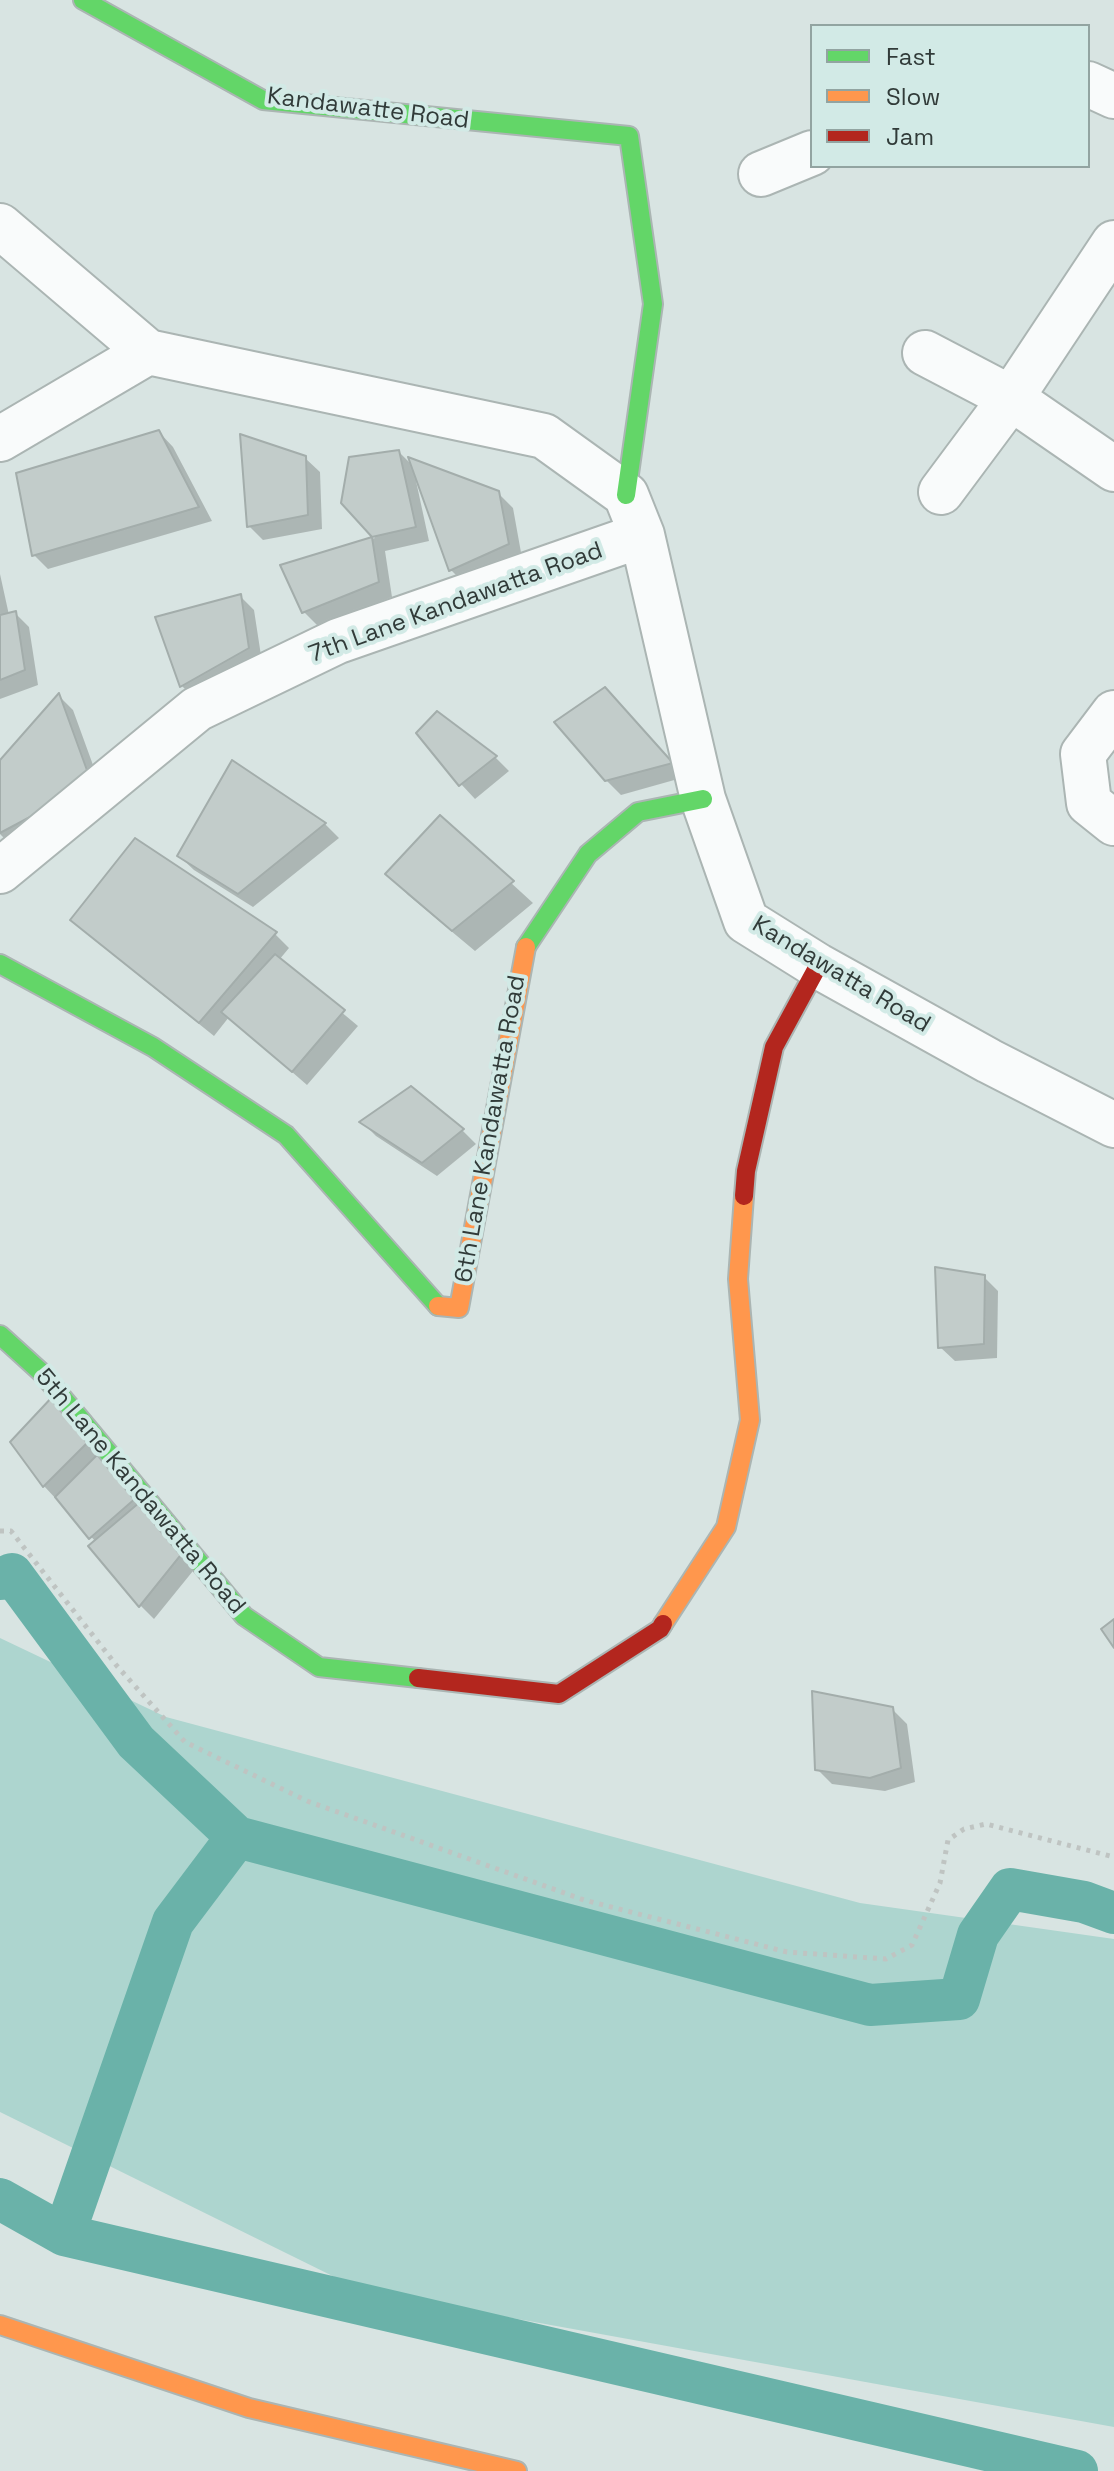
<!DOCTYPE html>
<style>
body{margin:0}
#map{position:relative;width:1114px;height:2471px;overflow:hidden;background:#d8e4e2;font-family:"Space Grotesk",sans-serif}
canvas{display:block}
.legend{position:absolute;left:810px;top:24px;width:280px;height:144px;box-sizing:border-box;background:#d2eae6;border:2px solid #92a4a1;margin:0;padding:10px 14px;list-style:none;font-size:24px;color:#313b39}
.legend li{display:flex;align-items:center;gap:16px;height:40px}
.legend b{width:40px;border:2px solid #92a4a1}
</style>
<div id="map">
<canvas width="1114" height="2471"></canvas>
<ul class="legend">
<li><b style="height:10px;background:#63d668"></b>Fast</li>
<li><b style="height:10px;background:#ff974d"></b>Slow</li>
<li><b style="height:10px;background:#b3261e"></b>Jam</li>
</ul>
</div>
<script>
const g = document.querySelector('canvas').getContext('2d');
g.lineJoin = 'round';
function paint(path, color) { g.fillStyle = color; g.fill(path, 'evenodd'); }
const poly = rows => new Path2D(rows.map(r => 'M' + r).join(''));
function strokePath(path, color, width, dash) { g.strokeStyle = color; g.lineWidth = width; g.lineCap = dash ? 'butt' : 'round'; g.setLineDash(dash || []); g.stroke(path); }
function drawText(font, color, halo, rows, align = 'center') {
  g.font = font + ' "Space Grotesk",sans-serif'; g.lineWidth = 8; g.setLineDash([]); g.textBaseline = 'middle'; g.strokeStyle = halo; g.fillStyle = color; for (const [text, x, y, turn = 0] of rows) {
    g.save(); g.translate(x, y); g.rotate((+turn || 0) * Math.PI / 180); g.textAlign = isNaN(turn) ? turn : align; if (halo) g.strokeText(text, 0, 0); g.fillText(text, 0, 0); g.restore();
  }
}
paint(poly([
 [0,1638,166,1717,860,1903,1114,1939,1114,2427,363,2291,0,2112]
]), '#add5cf');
paint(poly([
 [159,432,173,447,212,521,48,569,34,555],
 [399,452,414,467,498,493,513,508,522,558,465,584,451,570,419,480,416,481,429,541,385,551,392,597,318,626,304,612,282,566,375,538,343,502],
 [305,458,320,472,322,529,263,540,249,526],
 [0,574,9,615,15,613,29,627,38,685,0,699],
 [240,596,254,610,262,662,196,700,182,686],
 [605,690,685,777,621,795,606,780],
 [59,696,73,710,105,798,13,847,0,834,0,763],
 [437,714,495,757,509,771,475,799,461,784],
 [233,762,325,824,339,838,253,907,194,870,179,856],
 [440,818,533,903,475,951,408,895,388,874],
 [73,920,275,934,289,948,279,960,358,1026,307,1085,229,1017,214,1036,87,934],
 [362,1122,462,1130,476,1144,437,1176,376,1136],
 [984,1277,998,1291,997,1358,955,1361,940,1347],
 [54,1398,197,1566,154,1619,140,1605,96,1542,44,1486],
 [892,1709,907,1724,915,1782,885,1791,832,1784,817,1769]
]), '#0003');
strokePath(poly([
 [0,1579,12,1574,136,1742,237,1837],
 [0,2199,64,2235,1077,2471],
 [64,2235,173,1922,237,1837,870,2005,959,1999,978,1935,1010,1889,1084,1902,1114,1913]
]), '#6ab2a9', 42);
const building = poly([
 [159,430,199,507,32,556,16,473,159,430],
 [240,434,306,456,308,515,247,527,240,434],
 [399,450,416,527,372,537,341,503,349,457,399,450],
 [408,457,499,491,509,544,449,571,408,457],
 [372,537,379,582,302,613,280,565,372,537],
 [241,594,249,648,180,687,155,617,241,594],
 [16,611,25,670,0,680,0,615,16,611],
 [605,687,673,763,605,781,554,722,605,687],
 [59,693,92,784,0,833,0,760,59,693],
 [437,711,497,756,459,786,416,733,437,711],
 [232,760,326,823,238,894,177,856,232,760],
 [440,815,514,881,452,931,385,874,440,815],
 [135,838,277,932,199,1023,70,920,135,838],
 [275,954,345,1010,292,1072,221,1012,275,954],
 [411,1086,464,1129,422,1163,359,1122,411,1086],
 [935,1267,985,1275,984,1344,938,1348,935,1267],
 [54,1395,91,1439,43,1487,10,1442,54,1395],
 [101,1451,137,1497,89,1539,55,1497,101,1451],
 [140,1502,184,1551,139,1607,88,1546,140,1502],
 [1114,1619,1114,1648,1101,1629,1114,1619],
 [812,1691,893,1707,901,1768,870,1778,815,1770,812,1691]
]);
paint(building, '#c2ccca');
strokePath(building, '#a3adab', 2);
const street = poly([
 [1088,84,1114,96],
 [761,174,812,153],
 [0,226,148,352,544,436,626,495,642,535,703,799,746,921,818,966,989,1061,1114,1125],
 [925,353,1011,398,1114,243],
 [0,439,148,352],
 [941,492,1011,398,1114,469],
 [1114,713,1083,754,1089,803,1114,823],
 [0,871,197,709,338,641,642,535]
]);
const fast = poly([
 [83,0,263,100,629,136,653,304,626,495],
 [526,947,588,854,638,812,703,799],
 [0,964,153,1047,286,1135,438,1306],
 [0,1335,42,1373,244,1616,319,1667,418,1678]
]);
const slow = poly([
 [438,1306,459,1308,526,947],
 [663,1624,726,1527,750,1420,738,1279,744,1196],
 [0,2325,249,2408,517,2471]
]);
const jam = poly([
 [744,1196,746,1171,774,1047,818,966],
 [418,1678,559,1694,660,1629,663,1624]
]);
strokePath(street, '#abb5b3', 48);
strokePath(fast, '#abb5b3', 22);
strokePath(slow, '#abb5b3', 22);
strokePath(jam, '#abb5b3', 22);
strokePath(poly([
 [0,1531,11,1531,117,1666,185,1742,307,1801,584,1900,787,1952,886,1959,912,1945,940,1883,948,1840,964,1829,986,1824,1114,1857]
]), '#bfc4c2', 5, [4, 6]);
strokePath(street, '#f9fbfb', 44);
strokePath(fast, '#63d668', 18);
strokePath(slow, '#ff974d', 18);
strokePath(jam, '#b3261e', 18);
drawText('24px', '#313b39', '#d2eae6', [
 ["Kandawatte Road",368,109,7],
 ["7th Lane Kandawatta Road",456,603,-20],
 ["Kandawatta Road",841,975,31],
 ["6th Lane Kandawatta Road",491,1129,-80],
 ["5th Lane Kandawatta Road",140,1492,50]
]);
</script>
